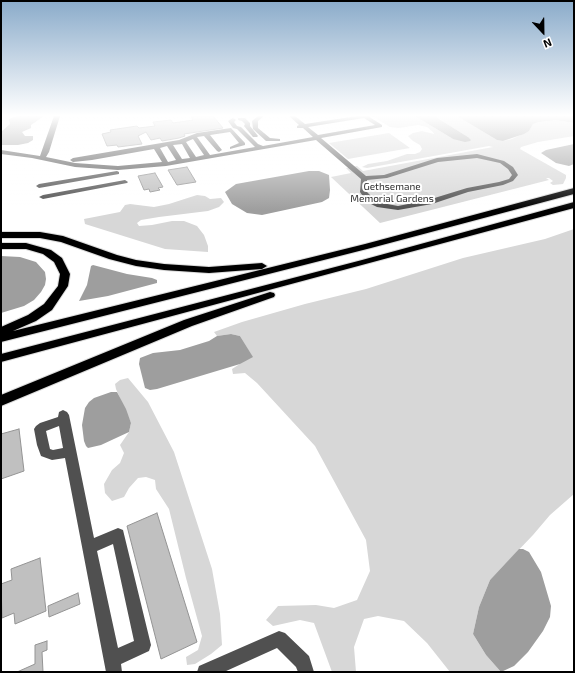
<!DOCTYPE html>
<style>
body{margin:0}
#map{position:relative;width:575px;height:673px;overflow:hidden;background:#fff;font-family:"Exo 2",sans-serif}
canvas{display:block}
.frame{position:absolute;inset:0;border:2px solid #000;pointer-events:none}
.north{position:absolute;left:523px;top:12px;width:40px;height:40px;-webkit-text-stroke:3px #fff;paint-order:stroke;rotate:158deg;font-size:11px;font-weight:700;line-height:16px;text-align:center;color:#000}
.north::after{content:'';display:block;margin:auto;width:14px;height:18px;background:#000;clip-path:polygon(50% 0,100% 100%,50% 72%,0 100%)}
</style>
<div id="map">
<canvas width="575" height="673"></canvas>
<div class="frame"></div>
<div class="north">N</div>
</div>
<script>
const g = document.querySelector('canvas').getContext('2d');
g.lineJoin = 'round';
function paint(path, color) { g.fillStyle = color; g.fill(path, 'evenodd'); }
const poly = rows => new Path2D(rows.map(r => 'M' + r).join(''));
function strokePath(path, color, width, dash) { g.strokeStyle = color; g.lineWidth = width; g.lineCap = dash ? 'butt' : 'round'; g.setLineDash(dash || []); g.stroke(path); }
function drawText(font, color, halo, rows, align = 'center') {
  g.font = font + ' "Exo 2",sans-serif'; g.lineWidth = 4; g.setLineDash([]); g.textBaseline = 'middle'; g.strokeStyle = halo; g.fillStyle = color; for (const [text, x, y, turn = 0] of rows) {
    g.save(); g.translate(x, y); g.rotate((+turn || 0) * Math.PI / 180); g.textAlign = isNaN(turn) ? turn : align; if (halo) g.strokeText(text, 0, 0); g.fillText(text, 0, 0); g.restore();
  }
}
paint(poly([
 [372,116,415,116,453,139,468,137,434,116,457,116,497,140,503,141,512,139,529,131,533,124,539,122,556,120,574,123,574,136,538,142,521,147,520,149,566,175,566,178,563,184,553,185,550,183,553,181,549,178,546,178,549,180,380,223,331,177,351,173,346,168,357,166,363,171,493,147,489,146,367,168,362,167,368,164,387,161,407,154,415,154,420,152,422,149,420,145,413,141,408,136,413,133,422,131,434,134,433,132,427,127,418,125,399,128,390,127],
 [389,133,410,148,348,159,329,143],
 [197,195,205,196,210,199,221,198,224,202,219,207,208,211,159,217,141,220,137,223,139,226,152,225,172,221,184,221,197,226,204,235,208,246,208,252,165,249,85,224,84,219,120,212,125,205,130,204,154,207,169,204],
 [574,229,574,494,550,515,533,535,490,580,479,607,473,634,486,655,501,672,450,672,427,643,404,621,378,616,364,619,354,647,356,672,332,672,314,623,300,620,273,626,266,620,278,606,316,605,334,608,357,600,370,571,366,540,315,446,257,383,245,373,233,374,232,369,252,356,240,336,231,334,217,336,214,332,242,322,305,304,366,289,463,258,545,239],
 [128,378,148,402,174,452,212,569,220,614,222,645,211,654,195,664,187,665,186,657,198,650,202,636,186,578,169,509,156,489,155,480,146,477,138,478,129,488,124,497,112,501,105,493,104,484,112,470,120,463,124,453,120,445,129,432,131,423,116,389,115,384,120,380]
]), '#d7d7d7');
paint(poly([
 [16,116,44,116,31,125,31,128,22,132,25,136,33,136,33,140,28,143,18,145,1,145,1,132,10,124,9,119],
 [415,116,434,116,468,137,471,140,470,141,465,142,453,139],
 [457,116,574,116,574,123,556,120,539,122,533,124,529,131,524,134,503,141,497,140],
 [574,144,574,164,569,166,556,163,541,153,546,150],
 [309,171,319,171,329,175,330,190,329,198,322,202,262,215,247,213,232,204,225,192,236,184],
 [1,256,20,257,36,262,45,272,46,279,45,285,41,292,34,300,24,306,1,313],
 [93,265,127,274,152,278,157,280,157,283,108,296,79,301,87,285,91,266],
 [231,334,240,336,253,357,240,364,157,389,150,390,145,388,139,364,140,358,153,353,180,350,209,341,217,336],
 [111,392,117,392,126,409,131,423,129,432,101,445,88,448,86,446,84,441,82,425,85,408,89,402,94,398],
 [519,549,523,549,529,552,541,572,551,606,550,617,543,631,528,652,514,666,501,672,486,655,473,634,479,607,490,580]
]), '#9e9e9e');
const building = poly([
 [191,116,213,116,223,128,184,134,185,136,179,138,162,141,160,138,151,140,146,132,138,136,142,144,118,147,117,145,107,146,102,134,111,132,110,130,137,126,139,128,155,126,153,122,171,120,173,123,193,120,191,116],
 [187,167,196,182,177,185,168,170,187,167],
 [155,173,163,187,158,188,160,190,150,192,149,189,144,190,138,176,155,173],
 [19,429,24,471,1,479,1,434,19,429],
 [157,513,197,642,161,659,127,526,157,513],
 [40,558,46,611,15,624,14,613,2,618,1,584,12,580,11,569,40,558],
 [78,593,80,604,49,617,48,606,78,593],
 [47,641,47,650,42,652,43,672,17,672,35,664,35,645,47,641]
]);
paint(building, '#c0c0c0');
strokePath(building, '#949494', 1);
const highway = poly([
 [574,188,574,194,371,248,1,342,1,327,28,315,44,304,58,286,60,274,54,262,43,254,26,249,1,249,1,243,26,243,51,250,62,258,70,274,68,286,52,310,36,321,13,331,365,244,574,188],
 [574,202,574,208,1,362,1,354,362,260,574,202],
 [1,232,40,232,63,236,117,255,136,260,164,264,209,267,262,263,267,266,262,269,209,273,164,270,136,266,109,259,61,242,40,238,1,238,1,232],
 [270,292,274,293,275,295,274,297,192,326,1,406,1,395,184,320,270,292]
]);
strokePath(highway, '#dbdbdb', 2);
paint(poly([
 [54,116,60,116,49,152,46,157,75,163,118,166,162,162,154,149,92,160,73,162,70,160,73,158,179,140,197,133,231,128,245,143,245,145,230,149,230,147,239,143,230,132,210,135,222,150,219,152,217,151,204,136,197,137,210,155,255,147,237,129,233,128,228,121,233,118,236,120,234,122,237,126,241,127,258,144,263,146,313,137,303,128,297,128,297,126,299,125,289,116,295,116,305,124,357,116,368,116,382,125,382,127,321,138,366,176,384,175,437,158,477,154,504,161,513,167,518,175,513,181,503,185,468,192,432,204,398,210,377,207,367,202,360,192,361,179,316,140,166,166,118,170,75,167,32,158,1,154,1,150,40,156,54,116],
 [364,118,375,125,318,135,308,127,364,118],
 [193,139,204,155,196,157,186,142,193,139],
 [182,144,190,158,182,159,173,145,182,144],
 [167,146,176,160,168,162,160,148,167,146],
 [477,158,500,163,508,169,512,175,509,179,499,182,467,188,428,200,398,206,382,203,373,198,367,192,367,180,387,178,438,162,477,158],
 [258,116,264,116,258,121,258,128,270,138,280,139,280,141,266,141,253,129,252,121,258,116],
 [238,118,245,118,250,123,250,126,258,136,257,137,253,137,244,126,245,124,242,121,238,120,238,118],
 [117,171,119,172,119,174,39,188,36,186,39,184,117,171],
 [125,180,128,182,127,183,43,199,39,197,43,195,125,180],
 [63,410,67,412,69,415,94,538,118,528,123,530,151,645,149,651,121,664,122,672,106,672,65,458,52,460,41,456,37,445,34,429,36,426,40,423,58,417,59,412,63,410],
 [59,426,63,448,53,450,50,449,46,431,59,426],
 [113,544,134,641,118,648,97,551,113,544],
 [279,631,285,633,309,656,314,672,298,672,296,667,277,648,224,672,197,672,199,666,279,631]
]), '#505050');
paint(highway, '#000');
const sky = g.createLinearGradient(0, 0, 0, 210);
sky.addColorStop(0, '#8aabca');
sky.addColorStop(0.55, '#fff');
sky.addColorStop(1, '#ffffff00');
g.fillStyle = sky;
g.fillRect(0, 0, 575, 210);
drawText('10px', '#2e2e2e', '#fff', [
 ["Gethsemane",392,187],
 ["Memorial Gardens",392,199]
]);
</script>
